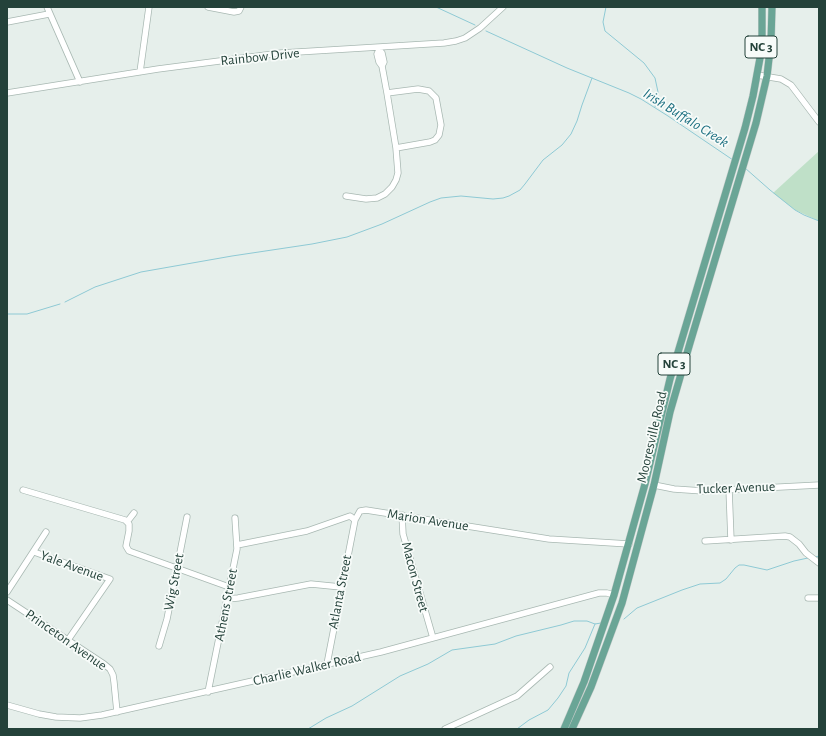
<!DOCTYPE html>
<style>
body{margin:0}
#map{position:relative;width:826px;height:736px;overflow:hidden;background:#e6efeb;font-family:"Alegreya Sans",sans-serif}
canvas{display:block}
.frame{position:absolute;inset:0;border:8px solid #24423a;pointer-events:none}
</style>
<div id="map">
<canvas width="826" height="736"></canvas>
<div class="frame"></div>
</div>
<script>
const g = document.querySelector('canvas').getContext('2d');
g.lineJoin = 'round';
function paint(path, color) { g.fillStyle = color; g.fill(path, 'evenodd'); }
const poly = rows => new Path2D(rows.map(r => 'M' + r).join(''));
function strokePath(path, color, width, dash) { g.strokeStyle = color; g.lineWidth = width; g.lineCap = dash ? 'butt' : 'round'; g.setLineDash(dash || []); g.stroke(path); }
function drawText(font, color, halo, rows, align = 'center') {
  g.font = font + ' "Alegreya Sans",sans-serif'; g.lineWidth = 3.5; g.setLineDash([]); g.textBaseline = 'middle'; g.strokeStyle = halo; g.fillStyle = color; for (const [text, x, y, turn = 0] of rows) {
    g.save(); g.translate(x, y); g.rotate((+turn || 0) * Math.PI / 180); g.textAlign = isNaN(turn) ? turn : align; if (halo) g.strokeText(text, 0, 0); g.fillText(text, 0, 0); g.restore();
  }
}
paint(poly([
 [819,151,819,221,795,210,773,193]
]), '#bfe0c8');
strokePath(poly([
 [436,7,475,25],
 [606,7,603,22,605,31,644,63,655,78,658,92,655,107],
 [486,31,567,68,629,93,641,99,668,116,733,160],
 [745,168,770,190,795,210,804,215,819,221],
 [65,302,95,287,141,272,232,256,312,244,347,237,382,224,430,202,441,198,461,196,493,199,503,198,509,196,520,190,525,184,543,160,562,145,571,134,577,121,582,105,592,78],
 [7,314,27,314,60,304],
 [815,557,819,556],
 [624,619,637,608,682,590,700,584,720,583,726,579,735,568,739,565,744,565,767,570,794,561,808,558],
 [308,729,326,718,352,706,400,676,428,664,452,650,495,644,516,636,561,625,574,621,587,621,595,624,601,623],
 [517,729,529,720,548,710,558,698,566,686,569,673,585,648,595,624]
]), '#8ec9d4', 1);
const minor = poly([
 [47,7,80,82],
 [208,7,234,12,239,11,241,7],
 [7,22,49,14],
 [379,50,382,53,384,62,382,66],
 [140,72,149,7],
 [757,75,781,79,791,85,819,122],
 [7,93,158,69,281,53,444,43,456,41,465,38,480,28,503,7],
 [387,93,418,89,429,91,436,98,441,125,439,135,435,140,430,142,396,148],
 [346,196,366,199,377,198,385,194,392,187,396,180,398,173,396,148,387,93,382,66,379,62,377,54,379,50,379,47],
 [654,485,674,489,703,491,819,485],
 [729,489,731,540],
 [23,490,125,520,129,524,129,531,126,546,129,551,229,587],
 [402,515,403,534,433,638],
 [127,522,134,513],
 [705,541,785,536,790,537,799,544,806,553,819,563],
 [237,545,307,531,350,516,355,520,360,511,366,510,549,539,629,544],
 [34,552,110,579,68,640],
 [7,592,46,532],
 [808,598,819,598],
 [227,599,238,598,311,584,341,587],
 [7,600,104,664,110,669,113,675,114,682,117,712],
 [159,646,167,619,187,517],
 [327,664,355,520],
 [208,692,237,549,235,518],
 [7,705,39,714,56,717,80,718,102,715,381,652,599,593,607,593,614,595],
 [445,729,517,696,550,667]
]);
const major = poly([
 [564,729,584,682,614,595,645,484,670,379,745,128,753,96,760,58,762,35,762,7],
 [572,729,591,687,622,603,654,485,670,412,690,343,756,123,767,76,771,41,772,7]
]);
strokePath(minor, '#a8b8b2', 7);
strokePath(major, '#c2cac8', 8);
strokePath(minor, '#fff', 5.5);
strokePath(major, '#6aa596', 7);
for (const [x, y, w] of [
 [761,47,32],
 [674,364,32]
]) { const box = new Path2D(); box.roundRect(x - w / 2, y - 11, w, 22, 3); g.fillStyle = '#f7fbf9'; g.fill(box); strokePath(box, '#24423a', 1); }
drawText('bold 13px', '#24423a', null, [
 ["NC 3",761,47],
 ["NC 3",674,364]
]);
drawText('14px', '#24423a', '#f7fbf9', [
 ["Rainbow Drive",260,57,-6],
 ["Mooresville Road",652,437,-77],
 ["Tucker Avenue",736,488,-2],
 ["Marion Avenue",428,520,9],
 ["Yale Avenue",72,566,20],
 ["Macon Street",415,577,75],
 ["Wig Street",174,582,-79],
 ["Atlanta Street",340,592,-79],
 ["Athens Street",226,605,-79],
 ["Princeton Avenue",66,640,35],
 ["Charlie Walker Road",307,669,-13]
]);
drawText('italic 15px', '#1c6f80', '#f7fbf9', [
 ["Irish Buffalo Creek",686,118,32]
]);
</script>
